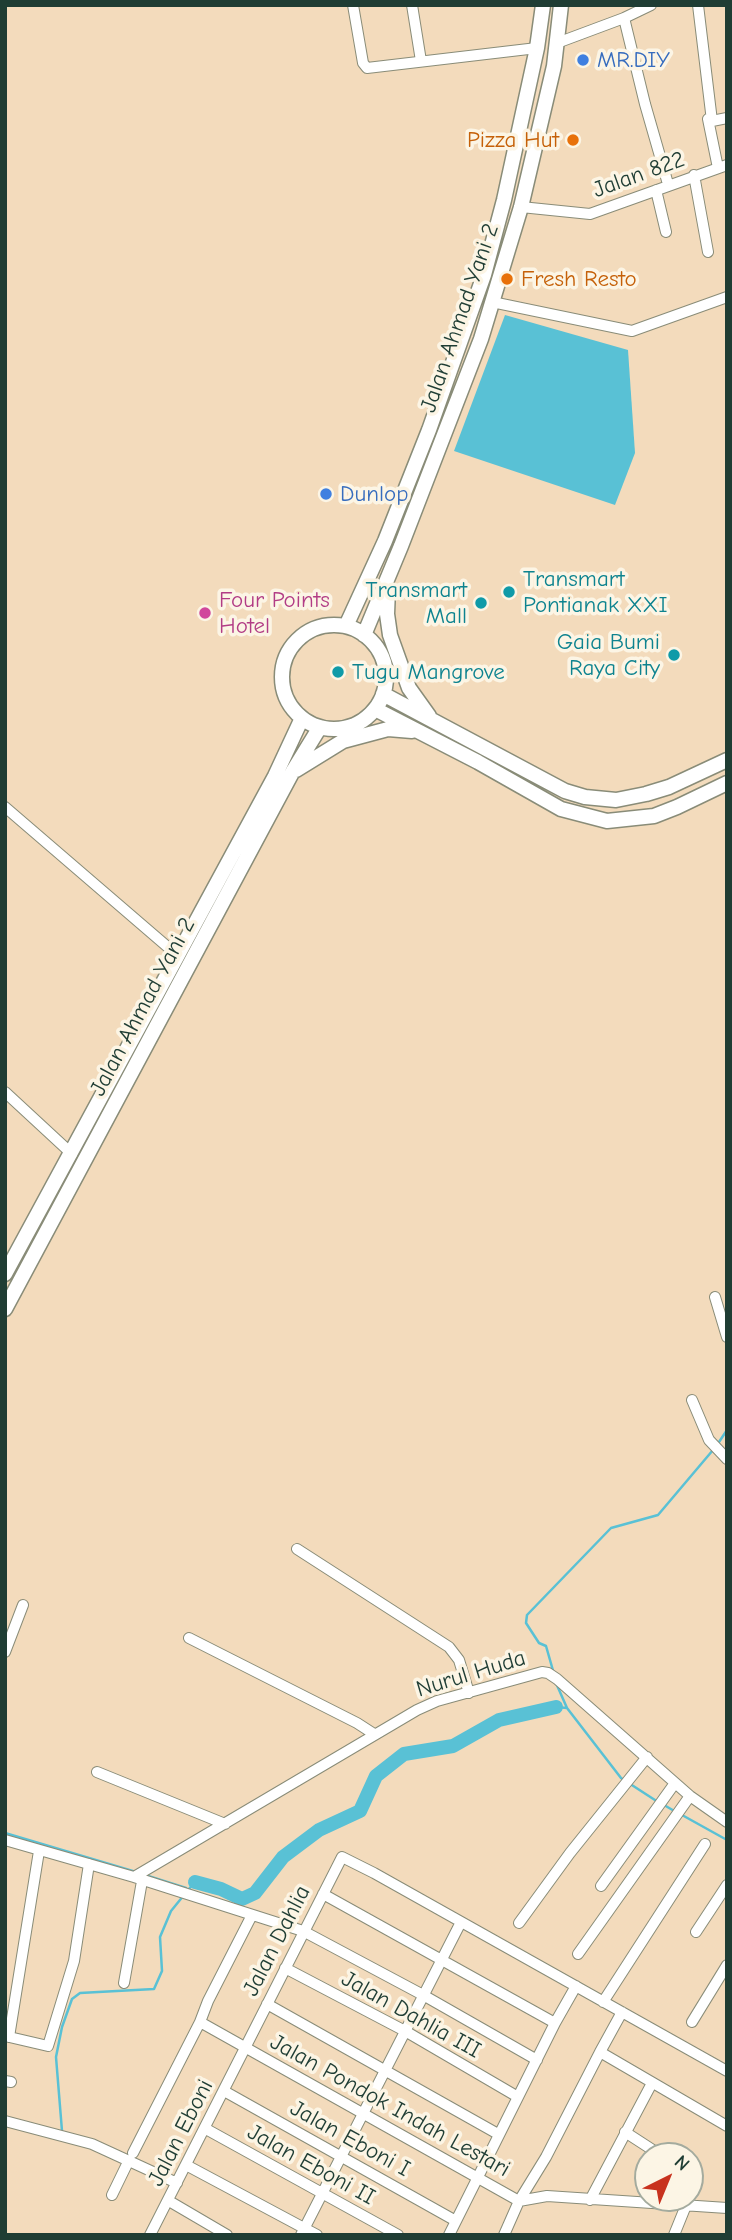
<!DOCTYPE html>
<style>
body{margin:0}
#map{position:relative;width:732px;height:2240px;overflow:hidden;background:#f3dbbc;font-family:"Comic Neue",sans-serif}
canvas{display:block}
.frame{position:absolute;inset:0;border:7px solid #1f3d34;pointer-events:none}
.north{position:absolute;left:634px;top:2142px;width:70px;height:70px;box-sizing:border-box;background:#fcf5e5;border:2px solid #a4ab9e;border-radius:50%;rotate:43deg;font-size:19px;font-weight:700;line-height:28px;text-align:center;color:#1f3d34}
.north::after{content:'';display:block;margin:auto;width:24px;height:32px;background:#c8321e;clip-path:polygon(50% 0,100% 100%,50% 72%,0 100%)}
</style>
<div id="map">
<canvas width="732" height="2240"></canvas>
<div class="frame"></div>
<div class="north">N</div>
</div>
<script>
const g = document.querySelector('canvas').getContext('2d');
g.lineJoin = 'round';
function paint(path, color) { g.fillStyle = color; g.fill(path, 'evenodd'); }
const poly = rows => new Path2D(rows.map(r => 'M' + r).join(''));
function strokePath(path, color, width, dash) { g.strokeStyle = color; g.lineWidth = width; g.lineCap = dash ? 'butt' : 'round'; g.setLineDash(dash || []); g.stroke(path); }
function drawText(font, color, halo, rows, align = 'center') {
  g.font = font + ' "Comic Neue",sans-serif'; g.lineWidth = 7; g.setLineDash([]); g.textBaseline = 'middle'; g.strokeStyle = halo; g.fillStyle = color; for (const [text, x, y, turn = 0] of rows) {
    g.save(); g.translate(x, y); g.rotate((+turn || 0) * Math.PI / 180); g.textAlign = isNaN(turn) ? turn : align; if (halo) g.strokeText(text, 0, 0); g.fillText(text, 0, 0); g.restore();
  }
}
paint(poly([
 [505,315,628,350,635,453,615,505,454,451]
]), '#59c1d5');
strokePath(poly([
 [717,1445,727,1430],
 [554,1674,546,1646,539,1643,526,1623,527,1615,611,1528,658,1515,713,1450],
 [556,1683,567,1708],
 [556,1707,567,1708,621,1778,658,1802],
 [664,1805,676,1812],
 [682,1815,727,1840],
 [5,1833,136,1872],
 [145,1875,186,1888],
 [188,1890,195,1882],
 [62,2131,56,2057,62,2027,72,1999,80,1993,154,1989,162,1971,160,1937,171,1911,184,1895]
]), '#59c1d5', 2.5);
strokePath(poly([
 [195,1882,221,1889,242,1899,255,1893,283,1857,319,1830,360,1811,376,1776,404,1754,453,1746,499,1720,556,1707]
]), '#59c1d5', 14);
const minor = poly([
 [353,5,363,63,367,68,537,48],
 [412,5,421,61],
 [698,5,712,121,727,118],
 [624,18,645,104,668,184],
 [557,43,624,18,651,5],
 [708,119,718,168],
 [694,175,708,252],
 [656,190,666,232],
 [521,207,590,214,727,165],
 [492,302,632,331,727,297],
 [5,807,177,955],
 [5,1092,72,1154],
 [715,1297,727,1337],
 [692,1400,709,1440,727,1459],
 [297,1549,449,1647,459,1660,469,1693],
 [189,1638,357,1723,374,1734],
 [5,1652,23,1605],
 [97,1772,225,1824],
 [5,1840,134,1877,303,1931,423,1995,537,2060],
 [134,1877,417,1710,437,1701,542,1672,548,1673,557,1679,690,1796,727,1822],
 [601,1886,675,1783],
 [323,1894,555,2023],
 [252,1915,208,2001,200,2022,519,2201,547,2196,727,2208],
 [519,1923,570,1853,647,1757],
 [696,1932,727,1885],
 [578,1954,690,1796],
 [285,1968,405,2031,518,2097],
 [124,1983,142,1881],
 [603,2002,705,1844],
 [267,2004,498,2134],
 [622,2012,600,2052,727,2126],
 [692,2022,727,1965],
 [5,2036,48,2046,74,1961,89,1864],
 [9,2037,39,1851],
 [5,2081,11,2082],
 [224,2091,456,2221],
 [5,2121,92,2144,177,2183],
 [206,2129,398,2235],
 [625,2132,662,2156],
 [133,2153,200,2022],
 [186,2165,317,2235],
 [690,2178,690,2192],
 [112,2195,129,2160],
 [590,2200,652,2083],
 [169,2201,227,2235],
 [150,2235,342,1857,374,1873,727,2071],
 [301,2235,461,1922],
 [449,2235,555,2023,576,1986],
 [504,2235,519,2201,546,2157,600,2052],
 [674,2235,689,2198]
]);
const highway = poly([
 [388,589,387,614,390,635,409,688,429,716],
 '282 677a52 52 0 1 1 104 0a52 52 0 1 1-104 0Z',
 [346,626,385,541,429,430,484,275,504,200,537,48,543,5],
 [364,635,401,546,481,339,521,207,554,66,561,5],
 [383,694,565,791,585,797,616,800,646,794,669,787,727,760],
 [375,709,478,762,561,809,607,821,654,816,677,807,727,783],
 [296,770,343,741,388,729,412,731],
 [5,1274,275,776,302,718],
 [5,1309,293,771,320,727]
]);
strokePath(minor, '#898c78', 12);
strokePath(highway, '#898c78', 17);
strokePath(minor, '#fff', 10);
strokePath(highway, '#fff', 14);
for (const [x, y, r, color] of [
 [583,60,7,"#3f7fe0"],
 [573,140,7,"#e8710a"],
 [507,279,7,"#e8710a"],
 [326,494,7,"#3f7fe0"],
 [509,592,7,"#0f9aa8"],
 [481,603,7,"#0f9aa8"],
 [205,613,7,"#d1479c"],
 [674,655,7,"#0f9aa8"],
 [338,672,7,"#0f9aa8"]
]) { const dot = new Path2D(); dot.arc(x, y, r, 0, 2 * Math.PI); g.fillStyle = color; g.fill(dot); strokePath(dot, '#fcf5e5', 2.5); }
drawText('23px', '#366cbe', '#fcf5e5', [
 ["MR.DIY",597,60],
 ["Dunlop",340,494]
], 'left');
drawText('23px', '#c56008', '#fcf5e5', [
 ["Pizza Hut",559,140],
 ["Fresh Resto",521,279,"left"]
], 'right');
drawText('23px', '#1f3d34', '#fcf5e5', [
 ["Jalan 822",639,175,-20],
 ["Jalan Ahmad Yani 2",460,318,-71],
 ["Jalan Ahmad Yani 2",143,1007,-62],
 ["Nurul Huda",471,1674,-17],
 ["Jalan Dahlia",277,1941,-63],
 ["Jalan Dahlia III",411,2015,29],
 ["Jalan Pondok Indah Lestari",390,2106,29],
 ["Jalan Eboni",181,2133,-63],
 ["Jalan Eboni I",350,2139,29],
 ["Jalan Eboni II",311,2165,29]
]);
drawText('23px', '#0d838f', '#fcf5e5', [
 ["Transmart",523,579],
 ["Pontianak XXI",523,605],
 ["Transmart",467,590,"right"],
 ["Mall",467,616,"right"],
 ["Gaia Bumi",660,642,"right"],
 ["Raya City",660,668,"right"],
 ["Tugu Mangrove",352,672]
], 'left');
drawText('23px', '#b23c85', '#fcf5e5', [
 ["Four Points",219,600],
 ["Hotel",219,626]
], 'left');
</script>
